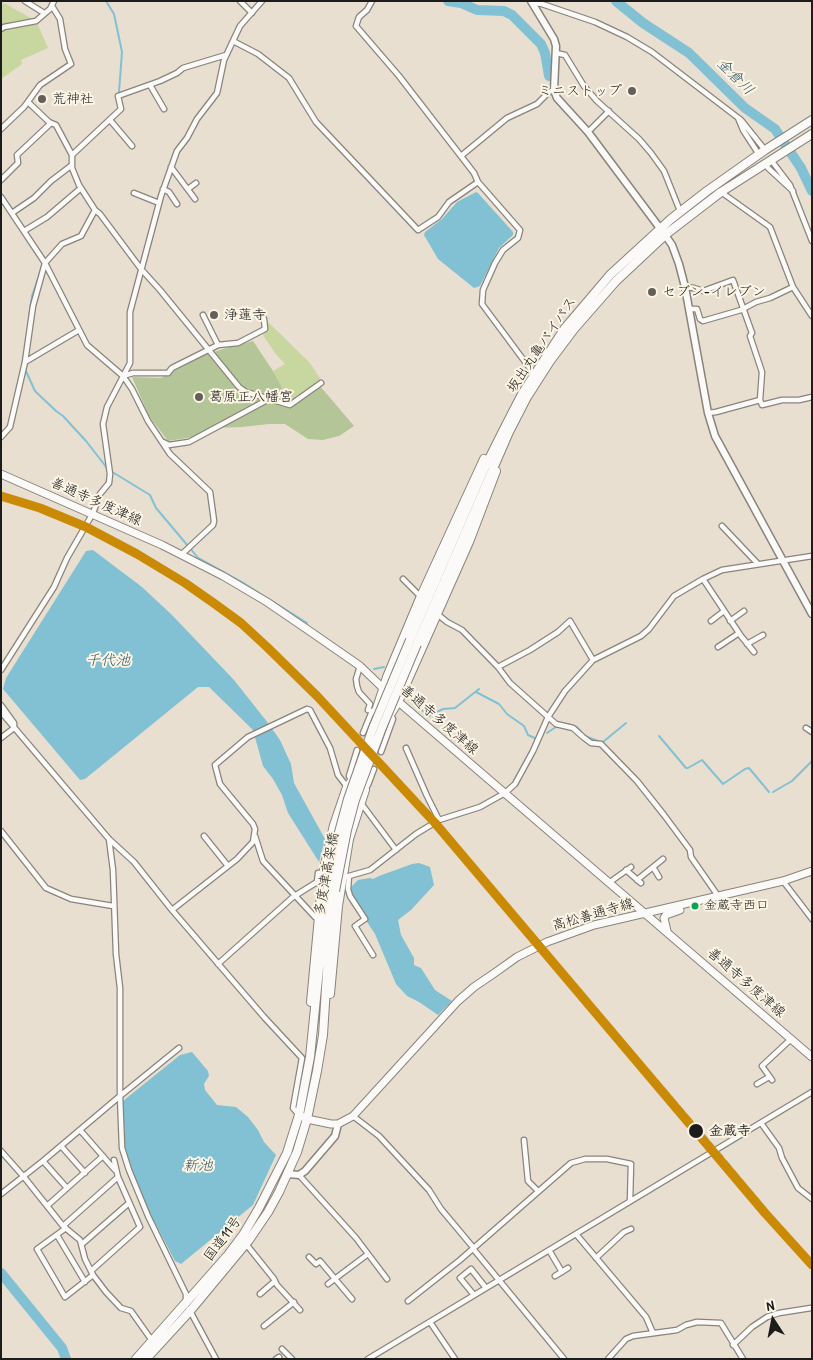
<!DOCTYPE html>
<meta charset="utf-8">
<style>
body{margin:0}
#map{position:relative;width:813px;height:1360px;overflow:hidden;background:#e8dfd0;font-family:"Patrick Hand",sans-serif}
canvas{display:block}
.frame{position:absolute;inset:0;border:2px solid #1c1c1c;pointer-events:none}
.north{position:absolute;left:748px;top:1295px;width:50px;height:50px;-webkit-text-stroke:4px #fcf5e5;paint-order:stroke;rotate:349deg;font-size:14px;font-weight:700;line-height:20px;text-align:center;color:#1c1c1c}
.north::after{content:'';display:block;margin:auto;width:18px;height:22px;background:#1c1c1c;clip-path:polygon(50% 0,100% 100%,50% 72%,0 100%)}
</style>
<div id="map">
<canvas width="813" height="1360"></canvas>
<div class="frame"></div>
<div class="north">N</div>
</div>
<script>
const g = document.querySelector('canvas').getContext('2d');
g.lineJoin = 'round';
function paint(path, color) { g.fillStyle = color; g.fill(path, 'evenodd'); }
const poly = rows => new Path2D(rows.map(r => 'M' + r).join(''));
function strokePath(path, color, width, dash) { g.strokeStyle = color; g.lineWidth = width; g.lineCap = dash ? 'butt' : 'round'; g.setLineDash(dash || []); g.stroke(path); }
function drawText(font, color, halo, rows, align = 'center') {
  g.font = font + ' "Patrick Hand","Klee One",sans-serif'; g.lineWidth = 4; g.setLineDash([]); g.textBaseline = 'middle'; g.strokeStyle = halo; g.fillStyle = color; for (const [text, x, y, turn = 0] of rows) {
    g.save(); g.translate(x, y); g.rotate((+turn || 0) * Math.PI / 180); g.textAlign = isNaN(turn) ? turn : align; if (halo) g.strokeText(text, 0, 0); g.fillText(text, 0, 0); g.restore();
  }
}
paint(poly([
 [1,3,6,4,34,20,1,25],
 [37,23,48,48,21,60,22,64,1,79,1,33,7,29],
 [267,321,310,363,321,380,290,403,273,371,285,364,275,353,263,335,267,329]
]), '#c8d69f');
paint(poly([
 [253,341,273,371,290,402,320,386,354,426,339,436,323,440,308,439,285,424,269,424,242,427,214,428,193,437,168,441,149,416,132,377,161,378,207,354,233,346]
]), '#b4c697');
paint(poly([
 [476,192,478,193,513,232,513,235,499,248,480,286,474,288,438,259,424,235,425,232,442,219,457,202],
 [93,550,142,587,172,615,234,680,268,723,280,740,291,764,294,783,325,839,319,862,288,813,282,795,273,779,263,766,253,730,209,687,198,687,85,779,80,780,3,689,6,678,86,551],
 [419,863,430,867,434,885,411,910,398,920,401,935,414,958,414,965,421,968,435,990,452,1001,438,1015,419,1002,407,996,396,984,375,934,352,899,350,888,358,880,370,878,373,879,379,876,412,864],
 [192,1052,208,1071,209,1076,204,1084,205,1090,217,1105,236,1107,248,1117,258,1130,264,1142,276,1155,253,1205,181,1264,175,1261,142,1198,129,1166,125,1149,123,1101,180,1055]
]), '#82c1d4');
strokePath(poly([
 [106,1,114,14,122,52,119,92],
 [29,317,32,296,40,273],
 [25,369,35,391,56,411,63,416,86,441,107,468],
 [114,473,150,495,156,508,188,546],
 [190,548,198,558,245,584,307,623],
 [374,669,384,667],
 [410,692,413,703,429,716,443,709,455,708,479,689],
 [476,692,499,704,507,714,524,726,528,735,537,739],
 [568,724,577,727,585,736,598,741],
 [547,733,556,727],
 [659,736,686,768,688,768,702,760,723,784,745,769,749,768,769,792],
 [603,742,626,723],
 [773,792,792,781,812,761]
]), '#82c1d4', 2);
strokePath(poly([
 [448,1,461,3,477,10,504,11,512,15,541,44,545,53,549,76],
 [616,1,643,23,689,53,745,108,775,129,801,168,812,191],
 [1,1273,62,1348,66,1359]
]), '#82c1d4', 10);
const street = poly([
 [25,1,44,13],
 [240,1,252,13],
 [372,1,367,10,359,17,356,26,399,76,474,173,478,182,520,230,518,238,503,250,495,263,483,290,482,304,534,374],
 [533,3,542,4,595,22,627,37,652,52,741,120,765,150],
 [1,29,4,27,36,21,50,9,54,1],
 [233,41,258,54,289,78,316,122,418,230,438,217,449,202,478,182],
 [556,53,565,55,584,86,597,101,639,139,651,153,664,171,680,211],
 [150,85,164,109],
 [28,102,49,122,56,125,72,155,72,168,79,185,95,210,100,214,141,269,160,290,239,387,246,392,290,405,321,383],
 [738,118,743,130,756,150],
 [110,120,132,146],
 [1,129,24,107,40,85,71,64,65,49,60,19,52,6],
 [588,132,609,111],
 [72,155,121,109,118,96,160,81,177,73,183,68,226,55],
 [461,156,507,118,537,104,549,92,554,90],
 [771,160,790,185,812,241],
 [171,167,195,199],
 [768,168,793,191],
 [1,180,18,163,17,155,51,123],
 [163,189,169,192,177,204],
 [188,189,196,183],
 [721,192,770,227,793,287,812,316],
 [134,193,159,203],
 [1,197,45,263,87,345,123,376,132,389,148,421,170,454,210,492,214,521,213,525,182,554],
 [12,213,34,198,51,181,72,165],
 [24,231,47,217,81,188],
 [685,287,694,288,703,291,733,280,752,333,750,336,762,372,760,400],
 [689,309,697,309,700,319,703,321,741,310,756,302,770,298,793,287],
 [203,315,218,345],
 [25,362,79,330],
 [123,376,133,373,168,373,172,368,218,345,238,343,265,329,264,319],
 [760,400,762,405,782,400,799,400,812,397],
 [708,413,716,412,760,400],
 [1,437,10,427,25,362,33,306,45,263,62,244,81,236,95,210],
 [163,442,169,445,189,442,269,399],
 [722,526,758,564],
 [403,579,421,597],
 [703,579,741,636,754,652],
 [436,613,447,622,462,630,498,667,510,683,556,724,573,728,583,737,591,743,601,744,637,781,664,815,690,850,691,857,716,893],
 [711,621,724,611],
 [730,621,744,611],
 [747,644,763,635],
 [718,647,739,633],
 [360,666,356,679,357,686,359,692,370,704,368,710],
 [498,667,530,650,558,632,570,621,593,660],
 [1,670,54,587,67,558,93,513,100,494,109,483,110,474,103,424,107,407,130,363,130,312,161,196,177,151,187,138,197,119,217,93,224,60,240,26,262,1],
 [1,705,14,723,14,728,1,738],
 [1,712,109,839,134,862,172,910,264,1017,302,1058,293,1108,299,1115],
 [806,728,812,732],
 [363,733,372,711,377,710],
 [406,748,427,796,439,820],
 [381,752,393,719,389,714],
 [353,782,349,776,357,750],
 [364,787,368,785,374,769],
 [361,803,396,850],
 [1,831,46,888,71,899,113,906],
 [204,836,228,866],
 [255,836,263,861,315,917,318,918],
 [653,867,659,877],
 [626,870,641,883],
 [349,876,348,889,350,896,365,919,355,926,373,955],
 [342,878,370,870,416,834,439,820,480,807,505,793,515,784,533,751,548,717,565,691,593,660,641,636,649,629,674,596,703,579,722,570,812,556],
 [637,880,663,859],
 [783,881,812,919],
 [610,882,631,867],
 [172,910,237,859,253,842,255,829,253,824,220,784,215,765,248,737,307,709,310,710,330,748,338,775,348,788],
 [218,964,293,897,317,882,318,873,325,874],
 [179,1048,120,1096,122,1148,129,1170,148,1216,186,1294,186,1302],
 [772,1080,762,1066,791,1039],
 [757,1084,769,1077],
 [353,1116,379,1136,429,1190,441,1209,472,1246,475,1251,564,1359],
 [761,1123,779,1148,782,1158,798,1188,812,1199],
 [80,1130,115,1170],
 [524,1140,528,1181,538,1191],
 [61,1146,85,1173],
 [1,1151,24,1177,63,1226,80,1240,85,1259,93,1275,106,1292,121,1308,131,1311,153,1342],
 [43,1161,67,1188],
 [299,1175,356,1238,387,1279],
 [1,1194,43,1161,120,1096,120,988,116,954,113,870,109,839],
 [47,1206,103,1156],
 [63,1226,118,1177],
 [66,1228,37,1249,65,1297,93,1275],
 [576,1234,646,1317,653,1333],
 [57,1235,85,1282],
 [82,1244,129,1203],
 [246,1244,274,1279,277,1285,300,1310],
 [549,1250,562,1272],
 [309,1257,316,1264,320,1261,352,1299],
 [596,1258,624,1232,631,1229],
 [91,1271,140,1227,118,1177,114,1160],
 [555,1276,568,1268],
 [328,1284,368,1254],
 [260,1294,275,1281],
 [474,1295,460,1278,471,1269,486,1288],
 [408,1301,460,1260,571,1163,585,1159,607,1159,631,1164,630,1201],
 [189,1309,216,1359],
 [430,1322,455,1359],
 [264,1326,294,1302],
 [733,1345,752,1327,767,1317,779,1313,811,1308],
 [282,1349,292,1359],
 [276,1359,279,1357],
 [368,1359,812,1092],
 [608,1359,626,1339,633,1336,677,1330,686,1325,697,1322,721,1323,743,1359]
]);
const secondary = poly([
 [531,1,554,39,556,46,554,90,557,98,588,132,665,235,672,245,679,264,685,287,708,413,715,436,812,614],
 [288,1174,299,1175,305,1171,335,1136,338,1124]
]);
const primary = poly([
 [1,474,162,545,223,576,267,602,311,632,360,666,386,691],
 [394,698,812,1057],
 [667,931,664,918,666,915,680,910],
 [299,1115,307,1119,331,1124,338,1124,353,1116,458,1001,474,987,496,972,517,957,547,942,594,925,783,881,812,871]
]);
const highway = poly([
 [410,640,485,467,503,431,522,394,565,328,610,275,671,219,707,191,765,150,812,120],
 [417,644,509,432,527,397,550,361,574,329,616,281,665,235,721,192,812,134],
 [390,715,398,702,469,542,496,471],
 [378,720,376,711,387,677,421,596,484,459],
 [330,994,338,906,349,839,365,790,364,777],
 [311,1002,323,874,334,825,347,787,354,778],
 [136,1359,228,1255,243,1235,259,1208,287,1153,299,1115,310,1057,327,890],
 [146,1359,190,1311,249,1240,268,1212,279,1192,297,1152,307,1119,317,1071,323,1035,329,940,335,891]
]);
strokePath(street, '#88847c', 7);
strokePath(secondary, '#88847c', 9);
strokePath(primary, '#88847c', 9);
strokePath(highway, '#88847c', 10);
strokePath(street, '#fcfaf8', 4.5);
strokePath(secondary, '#fcfaf8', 6);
strokePath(primary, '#fcfaf8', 7);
strokePath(highway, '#fcfaf8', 8);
strokePath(poly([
 [576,989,590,1002,717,1150,799,1249]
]), '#aeadab', 2, [8, 4]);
const highwayBridge = poly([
 [327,890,339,832,348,799,373,728,410,640],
 [335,891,347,830,355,800,381,730,417,644]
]);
strokePath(highwayBridge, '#88847c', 10, []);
strokePath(highwayBridge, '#fcfaf8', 8);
strokePath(poly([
 [1,496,40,508,86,527,137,554,185,583,215,604,241,623,267,647,317,696,435,823,765,1213,812,1265]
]), '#cb8a06', 9);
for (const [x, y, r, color] of [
 [632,91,5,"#63605b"],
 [42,99,5,"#63605b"],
 [652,292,5,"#63605b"],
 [214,315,5,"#63605b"],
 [199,397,5,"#63605b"],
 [695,906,4.5,"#00a651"],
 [696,1131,8,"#1c1c1c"]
]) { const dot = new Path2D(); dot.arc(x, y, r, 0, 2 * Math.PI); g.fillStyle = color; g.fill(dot); strokePath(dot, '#fcf5e5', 2); }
drawText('13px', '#1c1c1c', '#fcf5e5', [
 ["金蔵寺西口",704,906]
], 'left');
drawText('14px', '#1c1c1c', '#fcf5e5', [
 ["ミニストップ",622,91,"right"],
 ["荒神社",52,99],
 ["セブン-イレブン",662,292],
 ["浄蓮寺",224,315],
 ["葛原正八幡宮",209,397]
], 'left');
drawText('14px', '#1c1c1c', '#fcf5e5', [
 ["坂出丸亀バイパス",542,345,-56],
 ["善通寺多度津線",96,502,24],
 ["善通寺多度津線",439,720,41],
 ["多度津高架橋",327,874,-80],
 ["高松善通寺線",593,915,-16],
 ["善通寺多度津線",746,983,41],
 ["国道11号",223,1239,-53]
]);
drawText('bold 14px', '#1c1c1c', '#fcf5e5', [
 ["金蔵寺",709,1131]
], 'left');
drawText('italic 15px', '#345966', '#fcf5e5', [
 ["金倉川",735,77,45],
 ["千代池",108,661],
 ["新池",198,1166]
]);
</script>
